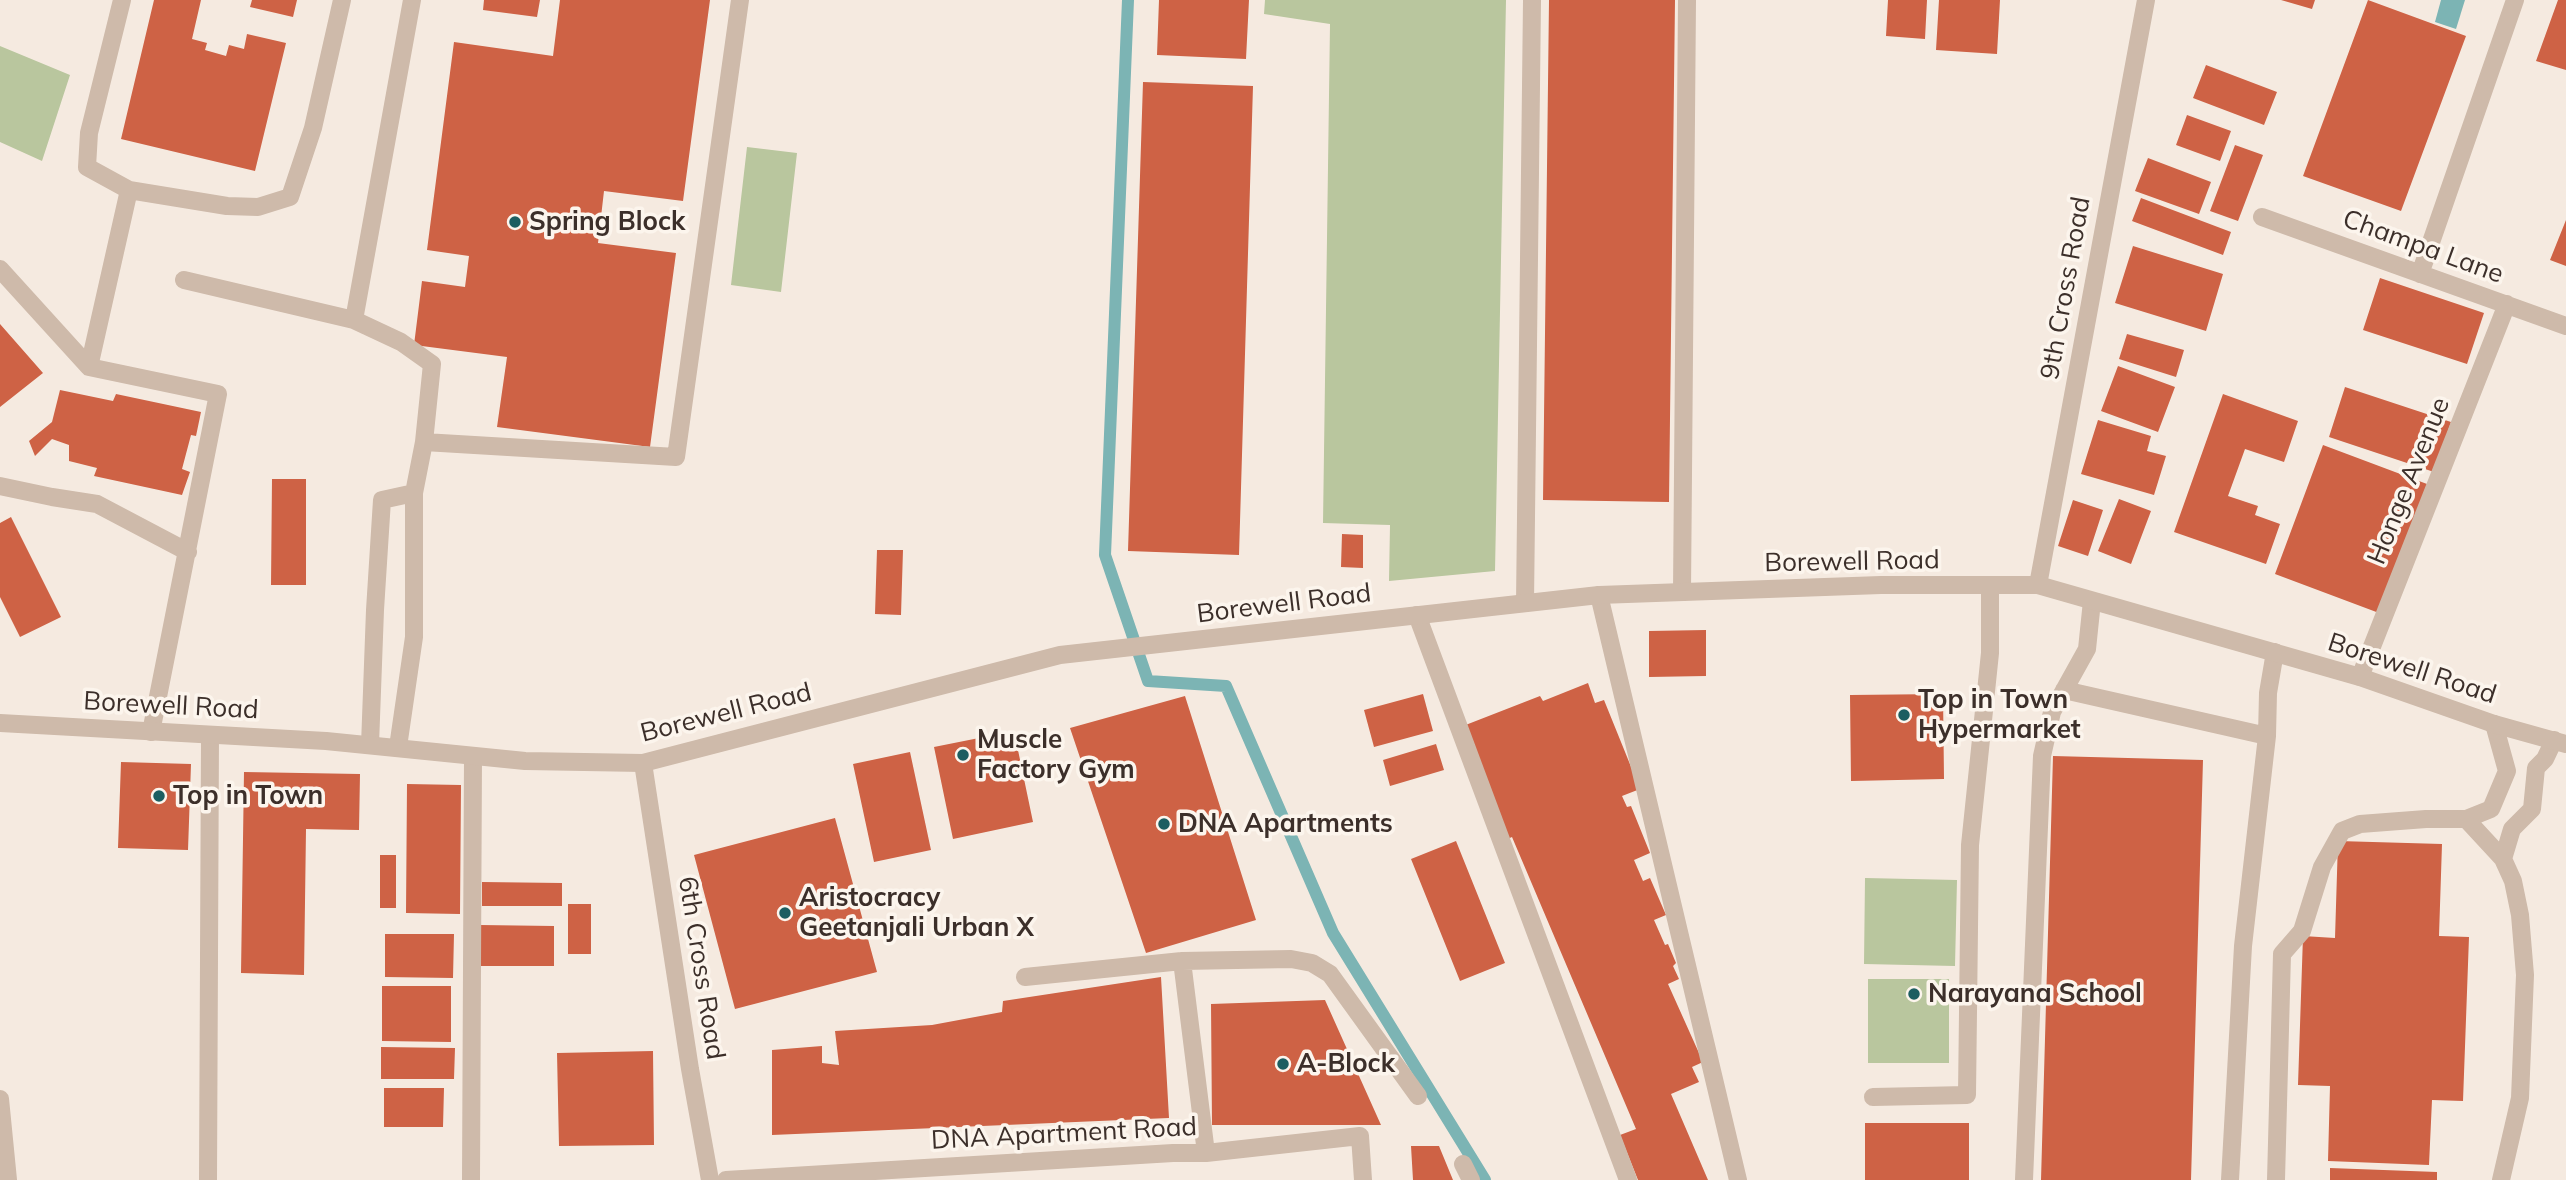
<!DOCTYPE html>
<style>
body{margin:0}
canvas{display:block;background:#f5eae0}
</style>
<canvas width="2566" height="1180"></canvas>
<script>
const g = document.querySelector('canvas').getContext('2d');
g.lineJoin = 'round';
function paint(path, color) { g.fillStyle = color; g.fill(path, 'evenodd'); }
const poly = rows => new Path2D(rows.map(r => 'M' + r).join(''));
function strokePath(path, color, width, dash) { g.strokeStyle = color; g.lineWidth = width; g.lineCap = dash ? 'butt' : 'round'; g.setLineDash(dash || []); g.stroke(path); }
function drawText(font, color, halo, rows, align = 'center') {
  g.font = font + ' Mulish,sans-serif'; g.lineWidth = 7; g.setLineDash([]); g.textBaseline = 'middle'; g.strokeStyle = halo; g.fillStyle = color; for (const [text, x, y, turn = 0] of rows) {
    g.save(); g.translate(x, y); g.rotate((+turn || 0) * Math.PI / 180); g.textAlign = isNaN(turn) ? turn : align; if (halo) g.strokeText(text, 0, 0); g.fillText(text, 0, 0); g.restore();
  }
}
paint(poly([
 [1265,0,1506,0,1495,571,1389,581,1390,525,1323,523,1330,24,1264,14],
 [0,46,70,75,42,161,0,142],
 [747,147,797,153,781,292,731,285],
 [1865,878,1957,880,1955,966,1864,964],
 [1868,979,1949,979,1949,1063,1868,1063]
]), '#b9c69e');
paint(poly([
 [2441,0,2465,0,2456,29,2435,22]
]), '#7cb4b4');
strokePath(poly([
 [1128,0,1105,555,1148,681,1226,686,1333,933,1485,1180]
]), '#7cb4b4', 12);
paint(poly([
 [154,0,201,0,192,39,207,43,205,50,226,56,229,45,244,49,247,34,286,43,255,171,121,139],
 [252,0,297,0,293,17,250,7],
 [484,0,540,0,537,17,483,10],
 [560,0,710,0,683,201,604,191,598,243,676,253,650,447,497,427,507,357,414,345,422,281,465,287,469,256,427,250,454,42,553,56],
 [1159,0,1249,0,1246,59,1157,55],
 [1549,0,1675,0,1669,502,1543,500],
 [1888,0,1927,0,1925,39,1886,36],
 [1939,0,2000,0,1997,54,1936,50],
 [2281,0,2315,0,2312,9],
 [2368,0,2466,36,2401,211,2303,176],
 [2558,0,2566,0,2566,70,2536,61],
 [2206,65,2277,92,2264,125,2193,98],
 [1143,82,1253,86,1239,555,1128,551],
 [2187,115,2231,131,2220,161,2176,145],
 [2235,145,2263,155,2238,221,2210,211],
 [2148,158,2211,182,2199,214,2135,191],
 [2141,198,2231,232,2223,255,2132,221],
 [2566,220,2566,266,2550,260],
 [2133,246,2223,274,2206,331,2115,303],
 [2380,278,2484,313,2467,364,2363,330],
 [0,324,43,373,0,407],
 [2127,334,2184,350,2176,377,2119,359],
 [2118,366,2175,387,2158,432,2101,411],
 [2345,387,2451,422,2434,472,2329,437],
 [60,390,113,401,116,394,201,412,196,436,191,435,182,469,190,472,182,495,94,476,97,468,69,461,69,445,52,439,35,456,29,441,52,422],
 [2223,394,2298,421,2284,462,2245,449,2228,496,2258,506,2255,515,2280,524,2266,564,2174,532],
 [2098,420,2151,436,2147,451,2166,456,2154,495,2081,474],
 [2323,445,2427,484,2379,613,2275,574],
 [272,479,306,479,306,585,271,585],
 [2119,499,2151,511,2131,564,2098,551],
 [2073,500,2103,510,2088,556,2058,546],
 [11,517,61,617,20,637,0,597,0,523],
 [1342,534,1363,535,1363,568,1341,567],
 [877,550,903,550,901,615,875,614],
 [1706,630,1706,676,1649,677,1649,631],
 [1588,683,1595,703,1604,700,1640,789,1622,796,1627,807,1631,806,1650,853,1634,860,1643,881,1650,878,1666,915,1654,920,1665,945,1668,944,1676,963,1673,966,1679,979,1668,984,1703,1062,1692,1067,1699,1082,1671,1094,1708,1180,1638,1180,1620,1135,1636,1129,1512,837,1503,841,1463,726,1540,696,1543,701],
 [1423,694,1433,731,1374,747,1364,710],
 [1943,694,1944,779,1851,781,1850,695],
 [1185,696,1256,920,1146,953,1070,728],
 [1014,731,1033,822,953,839,934,747],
 [1436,744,1444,770,1390,786,1383,760],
 [910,752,931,850,874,862,853,764],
 [2053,756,2203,760,2191,1180,2041,1180],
 [121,762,191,764,188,850,118,848],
 [244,772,360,774,359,830,306,829,304,975,241,973],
 [407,784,461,785,460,914,406,913],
 [835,818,877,972,735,1009,694,855],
 [1456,841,1505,963,1460,981,1411,859],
 [2338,841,2442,844,2439,936,2469,937,2463,1101,2432,1100,2429,1165,2328,1161,2330,1086,2298,1085,2303,936,2335,938],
 [380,855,396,855,396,908,380,908],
 [482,882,562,883,562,906,482,906],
 [568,904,591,904,591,954,568,954],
 [480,925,554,926,554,966,480,966],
 [385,934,454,934,453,978,385,977],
 [1161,977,1169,1118,772,1135,772,1050,822,1046,822,1063,839,1065,835,1031,932,1025,1002,1012,1003,1001],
 [382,986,451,986,451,1042,382,1041],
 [1325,1000,1381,1125,1212,1125,1211,1004],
 [381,1047,455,1048,454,1079,381,1079],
 [653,1051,654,1145,559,1146,557,1053],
 [384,1088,444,1088,443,1127,384,1127],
 [1865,1123,1969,1123,1969,1180,1865,1180],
 [1411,1146,1439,1146,1453,1180,1413,1180],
 [2330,1168,2437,1172,2437,1180,2330,1180]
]), '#ce6245');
strokePath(poly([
 [122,0,89,133,87,167,129,190],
 [0,269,89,367],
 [184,280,354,320,412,0],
 [354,320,401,342,432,364,424,442],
 [0,486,52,497,97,504,188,552],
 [414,493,424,442,676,457,740,0],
 [1682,592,1687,0],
 [1599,595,1738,1180],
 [1525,603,1532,0],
 [1417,615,1628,1180],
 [2064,690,2267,736],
 [151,732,218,394,89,367,129,190,227,206,258,207,290,197,313,128,342,0],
 [370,745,375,610,382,500,414,493,414,637,398,747],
 [2466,819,2503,859],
 [1182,961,1206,1153],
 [1025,977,1182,961,1291,959,1312,963,1330,974,1418,1096],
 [1873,1097,1967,1095,1970,845,1990,653,1990,587],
 [0,1099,8,1180],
 [1463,1164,1471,1180],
 [208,1180,210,735],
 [471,1180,473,756],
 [726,1180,1173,1153,1206,1153,1360,1136,1363,1180],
 [2024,1180,2042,756,2052,712,2087,649,2092,601],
 [2230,1180,2243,946,2267,736,2268,693,2275,652],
 [2276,1180,2282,954,2302,931,2322,867,2342,831,2360,824,2426,819,2466,819,2491,809,2507,771,2494,724],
 [2501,1180,2520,1098,2525,975,2520,915,2513,881,2503,859,2512,829,2532,809,2536,768,2545,759,2554,740]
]), '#cebaaa', 18);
strokePath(poly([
 [2262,217,2566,326],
 [2420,274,2515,0],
 [2038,585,2146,0],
 [2360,677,2507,304],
 [643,763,690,1069,710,1180]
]), '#cebaaa', 18);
strokePath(poly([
 [0,723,326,741,525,761,643,763,1060,655,1599,595,1881,585,2038,585,2360,677,2494,724,2566,744]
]), '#cebaaa', 18);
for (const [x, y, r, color] of [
 [515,222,7,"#1c5e61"],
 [1904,715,7,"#1c5e61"],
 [963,755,7,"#1c5e61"],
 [159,796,7,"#1c5e61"],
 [1164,824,7,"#1c5e61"],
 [785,913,7,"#1c5e61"],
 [1914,994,7,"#1c5e61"],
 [1283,1064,7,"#1c5e61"]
]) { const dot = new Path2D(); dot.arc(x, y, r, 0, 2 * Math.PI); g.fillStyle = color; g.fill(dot); strokePath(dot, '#fcf5ed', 2.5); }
drawText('bold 26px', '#3c2f2a', '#fcf5ed', [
 ["Spring Block",529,222],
 ["Top in Town",1918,700],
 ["Hypermarket",1918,730],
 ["Muscle",977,740],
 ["Factory Gym",977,770],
 ["Top in Town",173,796],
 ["DNA Apartments",1178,824],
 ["Aristocracy",799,898],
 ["Geetanjali Urban X",799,928],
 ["Narayana School",1928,994],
 ["A-Block",1297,1064]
], 'left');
drawText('26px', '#3c2f2a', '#fcf5ed', [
 ["Champa Lane",2423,247,20],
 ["9th Cross Road",2066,288,-80],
 ["Honge Avenue",2409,481,-68],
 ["Borewell Road",1852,562,-1],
 ["Borewell Road",1284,604,-7],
 ["Borewell Road",2412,669,18],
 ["Borewell Road",171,706,3],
 ["Borewell Road",726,713,-14],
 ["6th Cross Road",701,968,81],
 ["DNA Apartment Road",1064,1134,-3]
]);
</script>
